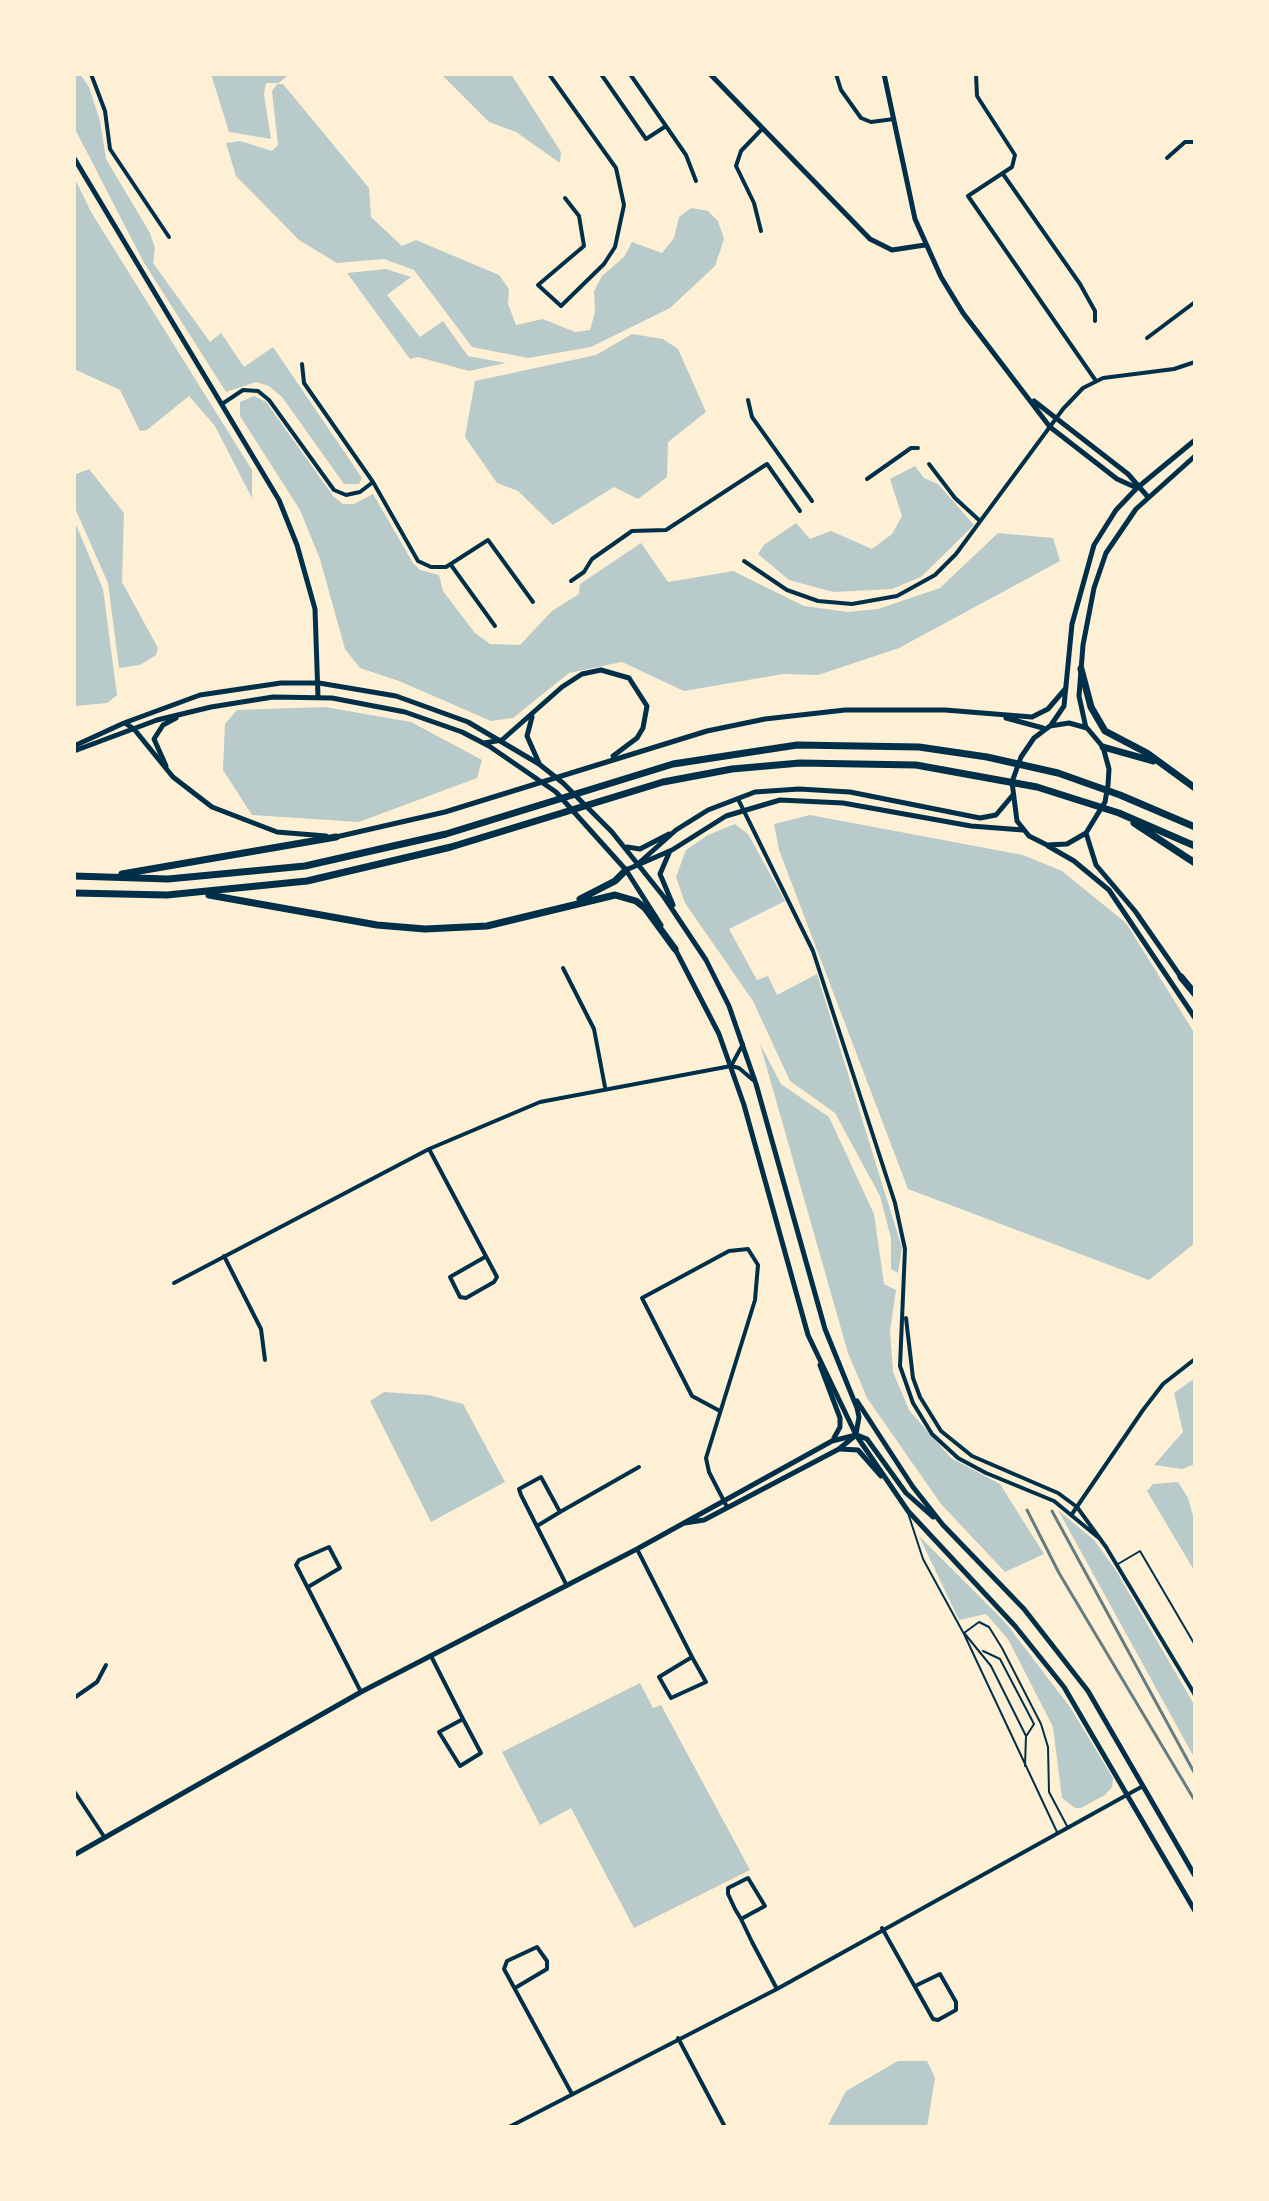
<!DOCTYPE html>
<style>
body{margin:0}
#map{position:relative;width:1269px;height:2201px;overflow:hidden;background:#fdf0d5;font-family:"Open Sans",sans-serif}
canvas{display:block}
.frame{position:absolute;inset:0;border:76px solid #fdf0d5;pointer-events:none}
</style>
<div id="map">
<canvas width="1269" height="2201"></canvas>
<div class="frame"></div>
</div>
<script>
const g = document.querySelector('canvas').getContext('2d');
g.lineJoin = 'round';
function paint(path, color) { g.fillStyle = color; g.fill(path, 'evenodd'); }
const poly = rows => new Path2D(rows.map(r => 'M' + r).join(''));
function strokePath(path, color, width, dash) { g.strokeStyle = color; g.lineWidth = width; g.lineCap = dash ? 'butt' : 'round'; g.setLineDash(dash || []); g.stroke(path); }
paint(poly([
 [74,74,80,74,89,87,100,121,106,159,150,233,155,248,153,263,210,342,221,333,244,367,273,347,362,478,359,484,344,484,282,397,269,386,256,382,226,392,143,261,74,127],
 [211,74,289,74,279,83,266,83,264,94,271,139,229,132],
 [441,74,511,74,561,152,560,163,516,132,489,122],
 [277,84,283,84,369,188,371,217,402,246,416,240,499,275,509,289,508,304,516,325,543,319,575,332,590,330,595,312,594,291,602,276,624,257,632,242,662,253,674,238,679,217,691,208,708,211,718,221,724,239,715,266,670,308,591,347,528,358,472,347,414,270,384,259,337,263,299,240,236,176,226,143,240,141,272,151,278,145,272,91],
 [74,177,91,212,252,470,252,498,215,426,189,396,147,430,140,431,120,390,74,369],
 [386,269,411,277,387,295,420,337,443,321,468,356,506,363,469,371,418,357,410,359,347,273],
 [632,334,663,339,678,349,706,412,668,442,667,477,638,499,614,487,553,525,518,491,497,483,465,437,475,381,596,355],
 [254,396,266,402,334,497,343,504,354,504,373,494,413,563,420,570,439,575,443,591,475,633,490,644,520,645,552,611,579,594,580,584,641,543,668,582,733,571,804,606,848,612,878,609,940,588,998,533,1053,538,1060,561,899,648,818,675,783,674,684,691,622,662,569,673,513,718,491,721,399,681,360,668,345,649,320,559,300,510,240,416,240,402],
 [915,466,924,478,938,484,974,525,921,577,892,589,833,592,789,580,758,554,764,545,796,523,810,539,831,531,872,549,892,534,902,516,890,479],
 [89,469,124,513,122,582,158,648,156,655,140,665,119,668,108,583,74,506,74,475],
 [74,520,103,589,117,695,107,703,75,706],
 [325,707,411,722,482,760,477,778,359,822,252,815,223,770,225,724,237,710],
 [810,815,1023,855,1062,871,1126,923,1195,1034,1195,1243,1149,1280,908,1189,779,850,774,824],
 [735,824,748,834,785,901,729,929,757,980,768,976,777,995,817,974,902,1248,898,1273,891,1269,891,1238,880,1196,835,1113,790,1081,753,1001,685,903,676,877,686,850,708,835],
 [760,1044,781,1084,829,1117,874,1214,884,1284,896,1290,890,1331,893,1372,909,1410,951,1458,1000,1484,1044,1554,1005,1572,941,1504,867,1398,848,1353],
 [1195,1378,1195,1464,1182,1469,1154,1465,1183,1432,1174,1393],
 [384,1392,428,1395,463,1404,505,1482,431,1522,370,1401],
 [1178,1482,1188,1498,1195,1523,1195,1572,1147,1491,1153,1484],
 [1058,1510,1094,1540,1115,1569,1195,1706,1195,1759],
 [919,1536,1005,1622,1070,1707,1113,1778,1112,1787,1105,1795,1081,1808,1075,1808,1062,1798,1053,1727,1008,1639,986,1614,959,1620],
 [640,1683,653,1708,661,1705,750,1870,634,1928,571,1808,540,1825,502,1752],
 [898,2061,927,2061,935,2078,927,2127,827,2127,846,2091]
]), '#b9caca');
strokePath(poly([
 [908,1513,923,1559,964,1634,1057,1832],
 [1118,1564,1140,1551,1195,1645],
 [964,1633,979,1622,989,1627,1002,1648,1041,1724,1048,1747,1049,1792,1067,1826],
 [965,1634,991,1666,1026,1736,1025,1766],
 [983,1651,1000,1659,1034,1724,1027,1735]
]), '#003049', 2);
strokePath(poly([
 [91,74,105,111,110,149,169,237],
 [549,74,616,168,624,205,615,247,604,264,561,306,538,285,584,246,579,216,565,198],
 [601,74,646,139,666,126],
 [630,74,686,155,696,181],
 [836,74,841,90,861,118,871,122,894,119],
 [976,74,977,96,1015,155,1012,167,968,196,1096,381],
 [1167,158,1185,142,1195,142],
 [1003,174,1080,284,1095,311,1095,321],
 [761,231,754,203,736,166,741,151,762,129],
 [1147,338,1195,302],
 [748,400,752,417,812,501],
 [222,404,243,390,258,391,269,400,334,490,346,495,360,492,373,482,304,383,302,364],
 [929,464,955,498,980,521],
 [867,479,911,448,918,448],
 [373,482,418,561,431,567,446,567,488,540,533,602],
 [744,561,787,590,818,601,852,604,897,596,935,575,956,554,1063,409,1083,388,1103,378,1174,369,1195,362],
 [451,565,495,626],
 [571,581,584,572,592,559,632,531,666,530,767,464,800,511],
 [738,799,813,951,895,1203,905,1249,900,1366,913,1403,932,1434,958,1458,986,1473,1054,1501,1099,1538],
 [563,968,594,1029,605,1087],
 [731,1066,743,1044],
 [429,1149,497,1277,494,1282,466,1298,460,1297,450,1277,485,1257],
 [224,1256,261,1329,265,1360],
 [174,1283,429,1149,540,1102,731,1066,739,1068,753,1080],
 [906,1318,913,1378,920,1397,941,1431,972,1456,1058,1493,1077,1507,1106,1547,1195,1695],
 [720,1411,692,1396,642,1298,729,1251,748,1249,758,1265,755,1300,706,1458,709,1472,727,1507],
 [560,1512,639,1467],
 [1072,1514,1143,1410,1163,1384,1195,1359],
 [537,1526,560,1512,541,1477,519,1489,521,1495,567,1586],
 [637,1549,692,1657,659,1677,671,1698,706,1682,692,1657],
 [308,1587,340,1568,329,1547,299,1560,296,1565,361,1692],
 [431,1656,463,1719,439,1732,460,1766,481,1753,463,1719],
 [74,1698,97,1682,106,1665],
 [74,1791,105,1838],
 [741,1919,765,1906,748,1878,728,1888,728,1894,735,1909,741,1919,752,1942,777,1989],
 [882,1928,933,2019,938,2020,956,2010,956,2002,940,1974,915,1986],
 [515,1988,547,1969,547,1961,537,1947,507,1961,504,1969,572,2094],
 [678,2038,725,2127],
 [509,2127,777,1989,1143,1786]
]), '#003049', 4);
strokePath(poly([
 [710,74,870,239,892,250,925,245],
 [884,74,915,219,941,277,963,313,1050,427,1117,479,1137,488],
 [74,158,279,500,297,545,315,609,318,697],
 [1034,401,1128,474,1148,497],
 [820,1365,840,1418,840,1427,834,1438],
 [840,1449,858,1450,881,1476],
 [685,1523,704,1520,839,1449,856,1435],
 [74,1855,361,1692,637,1549,832,1441,856,1435]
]), '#003049', 5);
strokePath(poly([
 [532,717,527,736,539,763],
 [1006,718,1043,728],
 [125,723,134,729,173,777,212,807,277,832,326,836],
 [1069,723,1087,728,1103,747,1109,769,1108,785,1105,802,1086,833,1067,844,1047,845,1029,836,1017,821,1012,782,1021,757,1034,738,1050,726,1069,723],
 [1051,725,1064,706,1072,624,1094,545,1116,510,1137,488,1195,440],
 [1086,728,1079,696,1083,645,1094,588,1106,553,1136,509,1195,456],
 [484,743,502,740,562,687,582,674,601,670,629,678,647,706,643,728,637,738,613,756],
 [74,746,124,723,200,695,281,683,319,683,396,696,468,722,539,764,563,783,612,832,664,897,706,960,729,1006,756,1084,825,1329,857,1408,859,1417,856,1434],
 [74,751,157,720,211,707,273,697,332,698,405,712,462,732,489,746,556,792,626,870,661,925],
 [166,766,154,739,163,725,176,718],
 [1086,833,1096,865,1135,911,1181,977],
 [336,837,445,812,707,731,765,719,845,710,945,710,1032,717,1048,709,1066,688],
 [1048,846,1074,861,1109,890,1195,1018],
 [627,847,640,849,669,834],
 [669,853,660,874,673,905],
 [639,863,676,830,708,810,755,792,799,789,850,792,980,818,996,815,1012,796],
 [626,870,672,850,726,816,780,800,843,803,971,826,1023,830],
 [674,947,719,1034,744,1105,808,1335,856,1435,908,1511,1015,1626,1064,1687,1195,1911],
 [857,1401,913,1487,943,1525,1024,1609,1088,1691,1195,1876],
 [857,1435,867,1439,906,1493,933,1517]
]), '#003049', 5);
strokePath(poly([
 [1081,669,1091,707,1105,731,1147,753,1195,788],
 [1103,747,1153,761],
 [1134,823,1195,863],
 [122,874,336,837],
 [74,876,168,879,305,866,446,834,673,764,797,745,919,747,987,757,1058,773,1120,795,1195,827],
 [74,893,167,895,307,881,451,847,663,782,732,769,800,763,916,765,1037,787,1119,813,1195,846],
 [209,895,377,925,425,929,487,926,615,895,636,901,645,908,675,949],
 [580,899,615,881,626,870],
 [1181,977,1195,994]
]), '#003049', 7);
strokePath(poly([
 [1027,1510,1059,1573,1195,1801],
 [1052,1511,1195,1774]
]), '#657d81', 3);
</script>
